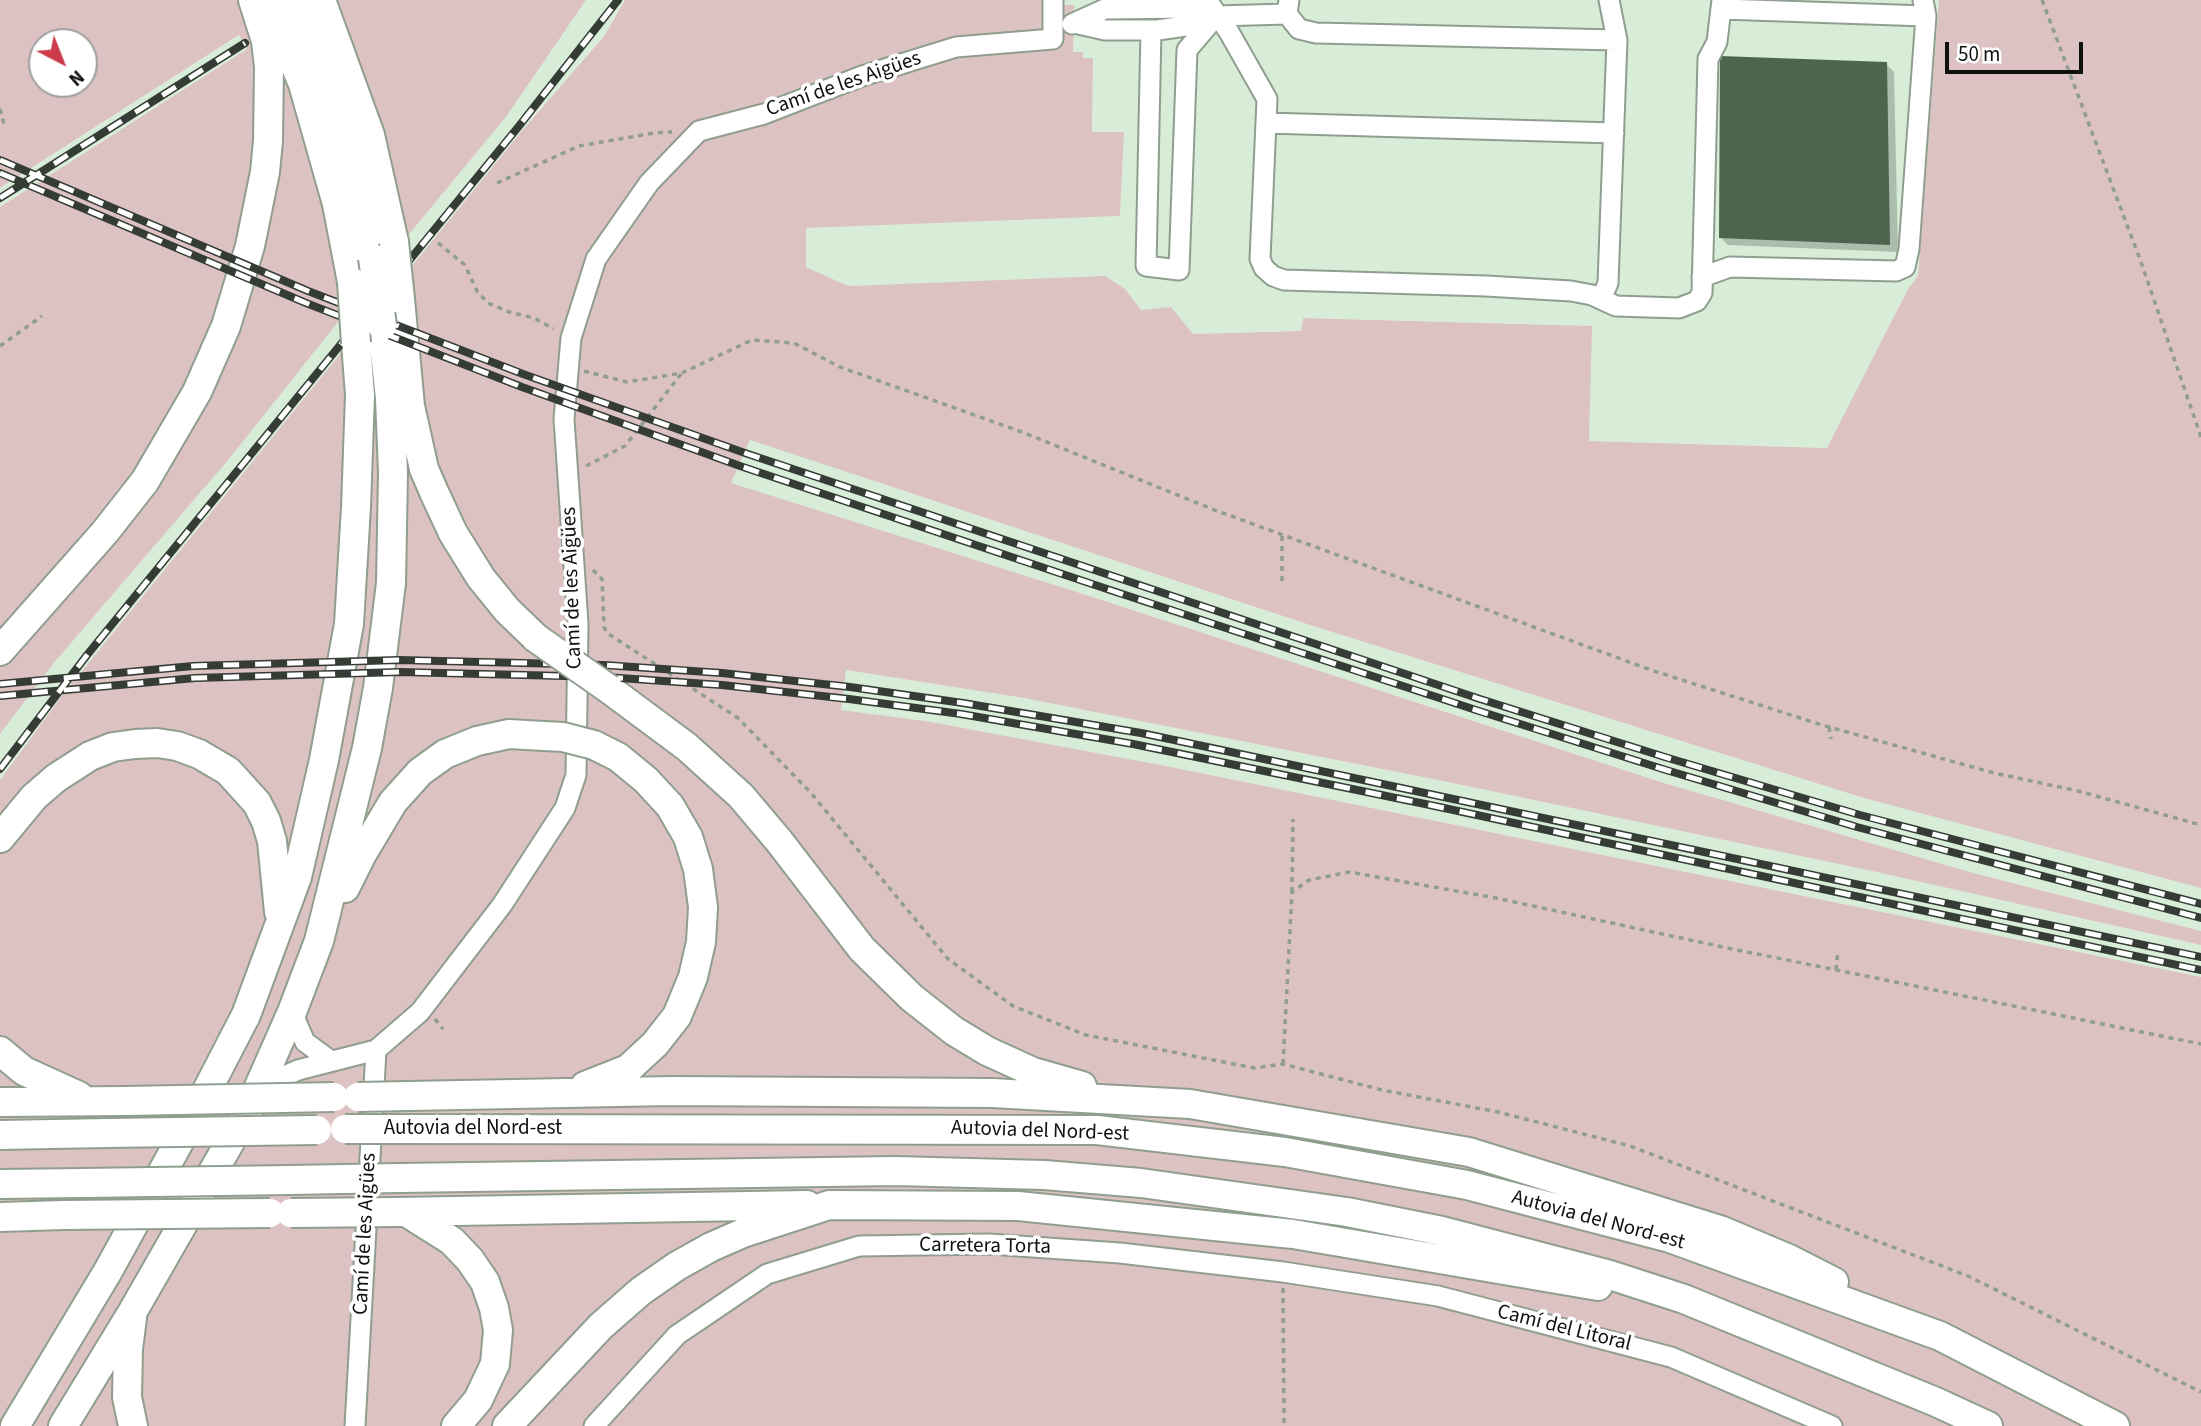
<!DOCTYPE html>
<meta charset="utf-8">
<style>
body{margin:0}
#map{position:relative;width:2201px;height:1426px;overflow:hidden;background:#e7f7e8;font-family:"Source Sans 3",sans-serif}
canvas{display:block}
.north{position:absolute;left:28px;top:28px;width:70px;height:70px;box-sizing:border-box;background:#fff;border:2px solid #9ea09e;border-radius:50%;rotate:138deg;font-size:19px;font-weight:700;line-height:28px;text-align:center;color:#0d120d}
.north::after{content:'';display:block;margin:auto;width:24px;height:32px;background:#cb3b4b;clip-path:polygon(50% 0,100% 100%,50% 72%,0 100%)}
.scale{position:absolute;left:1945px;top:42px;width:138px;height:32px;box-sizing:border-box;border:4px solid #0d120d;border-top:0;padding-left:9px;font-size:21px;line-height:24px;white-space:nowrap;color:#0d120d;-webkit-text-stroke:5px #fff;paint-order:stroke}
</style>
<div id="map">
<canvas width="2201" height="1426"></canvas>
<div class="north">N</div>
<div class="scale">50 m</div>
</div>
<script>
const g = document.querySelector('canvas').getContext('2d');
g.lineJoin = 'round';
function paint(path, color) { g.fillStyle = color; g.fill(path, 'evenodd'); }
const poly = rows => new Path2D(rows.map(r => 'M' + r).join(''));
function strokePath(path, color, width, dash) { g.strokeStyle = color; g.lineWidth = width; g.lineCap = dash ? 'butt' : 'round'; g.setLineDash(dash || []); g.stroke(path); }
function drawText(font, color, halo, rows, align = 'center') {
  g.font = font + ' "Source Sans 3",sans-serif'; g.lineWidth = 7; g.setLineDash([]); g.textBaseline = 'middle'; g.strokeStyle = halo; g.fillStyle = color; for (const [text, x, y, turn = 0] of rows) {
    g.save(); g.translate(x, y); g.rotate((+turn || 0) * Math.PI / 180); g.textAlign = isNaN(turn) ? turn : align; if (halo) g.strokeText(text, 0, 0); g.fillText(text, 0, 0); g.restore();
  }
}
paint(poly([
 [586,0,625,0,604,35,521,132,64,693,0,780,0,734,53,664,229,459,381,268,506,117],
 [1055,0,1939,0,1918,276,1908,289,1828,448,1589,441,1591,326,1302,318,1302,331,1193,334,1171,308,1141,310,1125,289,1105,277,848,286,806,267,805,228,1120,216,1124,132,1092,132,1093,58,1082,58,1073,53,1055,5],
 [240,35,247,49,0,207,0,188],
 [750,440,1313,626,1864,798,2201,888,2201,931,1977,874,1664,783,1077,592,730,484],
 [846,670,1024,698,1448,782,1872,871,2201,945,2201,977,1176,768,840,710]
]), '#d7edd8');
paint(poly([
 [0,0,586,0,506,117,381,268,229,459,53,664,0,734,0,207,247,49,239,35,0,188],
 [42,42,84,42,84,84,42,84],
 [625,0,1055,0,1055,5,1074,5,1073,52,1083,52,1083,58,1093,58,1092,132,1124,132,1120,216,806,228,806,267,848,286,1105,276,1125,289,1141,310,1171,307,1193,334,1301,331,1303,318,1592,326,1589,441,1827,448,1908,289,1918,276,1939,0,2201,0,2201,888,1864,798,1313,626,750,440,731,483,1077,592,1664,783,1977,874,2201,931,2201,945,1872,871,1448,782,1024,698,846,670,841,710,931,722,1176,768,2201,977,2201,1426,0,1426,0,780,64,693,521,132,604,36]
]), '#dcc2c2');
paint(poly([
 [1886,64,1894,72,1898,252,1728,245,1720,237]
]), '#0003');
paint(poly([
 [1720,56,1887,62,1890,245,1719,238]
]), '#4d654e');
const minor = poly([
 [1207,0,1229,32,1267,99,1260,259,1264,268,1273,276,1284,280,1486,286,1571,291,1592,295,1616,306,1679,308,1697,301,1702,293,1708,59,1717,42,1722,0],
 [1289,0,1287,14,1299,29,1316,33,1617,40],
 [1722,9,1926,16],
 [1074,23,1105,30,1158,30,1199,24,1216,16,1287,14],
 [1072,24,1105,9,1194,8,1216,16],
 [1151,30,1146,266,1179,270,1187,50,1216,16],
 [1266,123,1614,133],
 [1702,277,1730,267,1896,271,1905,267,1909,249,1926,16,1923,0],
 [1601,299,1608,283,1617,40,1609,0],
 [292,1012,305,1042,331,1061],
 [258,1088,298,1070,376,1050],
 [355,1426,376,1050,420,1012,502,905,565,808,576,775,578,624,564,419,571,338,596,259,649,183,699,131,764,114,862,76,956,47,1053,39,1053,0],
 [594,1426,677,1335,767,1274,859,1246,989,1244,1120,1253,1283,1272,1438,1296,1671,1357,1832,1426]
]);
const highway = poly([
 [297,0,344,134,361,197,373,258],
 [321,0,370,135,394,242],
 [269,3,303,84,337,204,352,282],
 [400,299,410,406,424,469,434,492,453,533,481,578,507,610,536,638],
 [0,651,105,532,145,481,197,392,226,326,250,246,265,172,268,141,269,67,266,41,253,0],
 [609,689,687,747,741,796,779,841,862,949,912,998,954,1031,987,1051,1033,1072,1082,1086],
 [0,838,34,797,56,778,90,756,113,747,135,744,157,743,177,746,199,754,228,771,257,803,266,821,272,841,279,912],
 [345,888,362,854,393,802,420,772,445,754,477,741,509,734,544,736],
 [0,1051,24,1071,79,1096],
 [585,1086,628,1069,655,1044,677,1016,693,977,701,942,703,907,698,869,688,837,670,806,646,780,618,757,594,745],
 [408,1096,672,1091,992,1093,1190,1104,1469,1152,1720,1230,1789,1259,1834,1282],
 [0,1102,126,1101],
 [404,1129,1097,1130,1285,1152,1467,1185,1670,1238,1940,1336,2115,1426],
 [0,1135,108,1133],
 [399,1178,896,1171,1044,1175,1141,1183,1347,1212,1442,1231,1610,1275,1684,1299,1936,1402,1988,1426],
 [290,1180,344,1179],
 [0,1184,83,1183],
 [397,1212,807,1205],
 [406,1212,452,1241,470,1260,485,1282,494,1308,498,1330,495,1364,478,1400,456,1426],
 [0,1217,64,1215],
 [132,1318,128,1349,127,1397,133,1426],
 [15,1426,108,1271,201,1102,246,1015,297,877,324,760,349,624,356,507,360,395,356,343],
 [63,1426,133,1311,250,1107,292,1012,319,941,367,748,378,688,391,583,393,473,390,398,382,326],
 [507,1426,601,1326,641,1291,677,1266,711,1247,743,1233,829,1205,1018,1206,1293,1234,1598,1286]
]);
strokePath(minor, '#8f9e8f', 23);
strokePath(highway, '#8f9e8f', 32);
strokePath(poly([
 [2042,0,2141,262,2201,437],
 [0,109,5,128],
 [497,183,579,146,654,133,672,132],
 [438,243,465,265,477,291,488,303,509,312,534,318,554,329],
 [0,346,42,316],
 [584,371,627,382,682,373,752,340,794,343,840,367,1022,432,1212,509,1651,670,1822,725,1994,773,2078,791,2201,825],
 [586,466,625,446,681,374],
 [1282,536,1282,582],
 [593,570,602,579,604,627,607,633,738,718,811,793,948,959,1013,1006,1086,1035,1254,1068,1283,1064,1382,1090,1498,1112,1630,1146,1968,1276,2201,1392],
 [1829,727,1831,739],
 [1292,892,1293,819],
 [1836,970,1838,950],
 [435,1019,443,1029],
 [1283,1064,1292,892,1309,880,1349,872,1496,898,1718,946,2201,1044],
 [1283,1288,1284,1426]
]), '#929d92', 3.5, [5, 5]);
strokePath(minor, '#fff', 19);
strokePath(highway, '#fff', 28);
const rail = poly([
 [0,160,308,291,523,374,742,452,1480,699,1668,758,1860,815,2201,904],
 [0,173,306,303,522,387,740,466,1110,590,1479,711,1666,770,1857,827,2201,918],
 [0,198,245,43],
 [0,684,193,666,399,660,604,665,722,673,850,687,963,703,1141,733,2201,957],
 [0,696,195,678,400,672,605,677,722,685,849,699,961,714,1133,744,1430,805,2201,970],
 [0,769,87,655,519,126,618,0]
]);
strokePath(rail, '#353c35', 8);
strokePath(rail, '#fff', 5, [16]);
const highwayBridge = poly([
 [394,242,400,299],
 [373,258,382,326],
 [352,282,356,343],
 [536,638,609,689],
 [544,736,563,737,594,745],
 [358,1097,408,1096],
 [126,1101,334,1097],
 [345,1129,404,1129],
 [108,1133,317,1130],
 [344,1179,399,1178],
 [83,1183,290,1180],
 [291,1213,397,1212],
 [64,1215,270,1213]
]);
strokePath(highwayBridge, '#8f9e8f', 32, []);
strokePath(highwayBridge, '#fff', 28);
drawText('21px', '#0d120d', '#fff', [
 ["Camí de les Aigües",844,85,-19],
 ["Camí de les Aigües",573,588,-92],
 ["Autovia del Nord-est",473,1129],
 ["Autovia del Nord-est",1040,1132,2],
 ["Autovia del Nord-est",1598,1221,15],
 ["Camí de les Aigües",366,1234,-87],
 ["Carretera Torta",985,1247,1],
 ["Camí del Litoral",1564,1329,14]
]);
</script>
